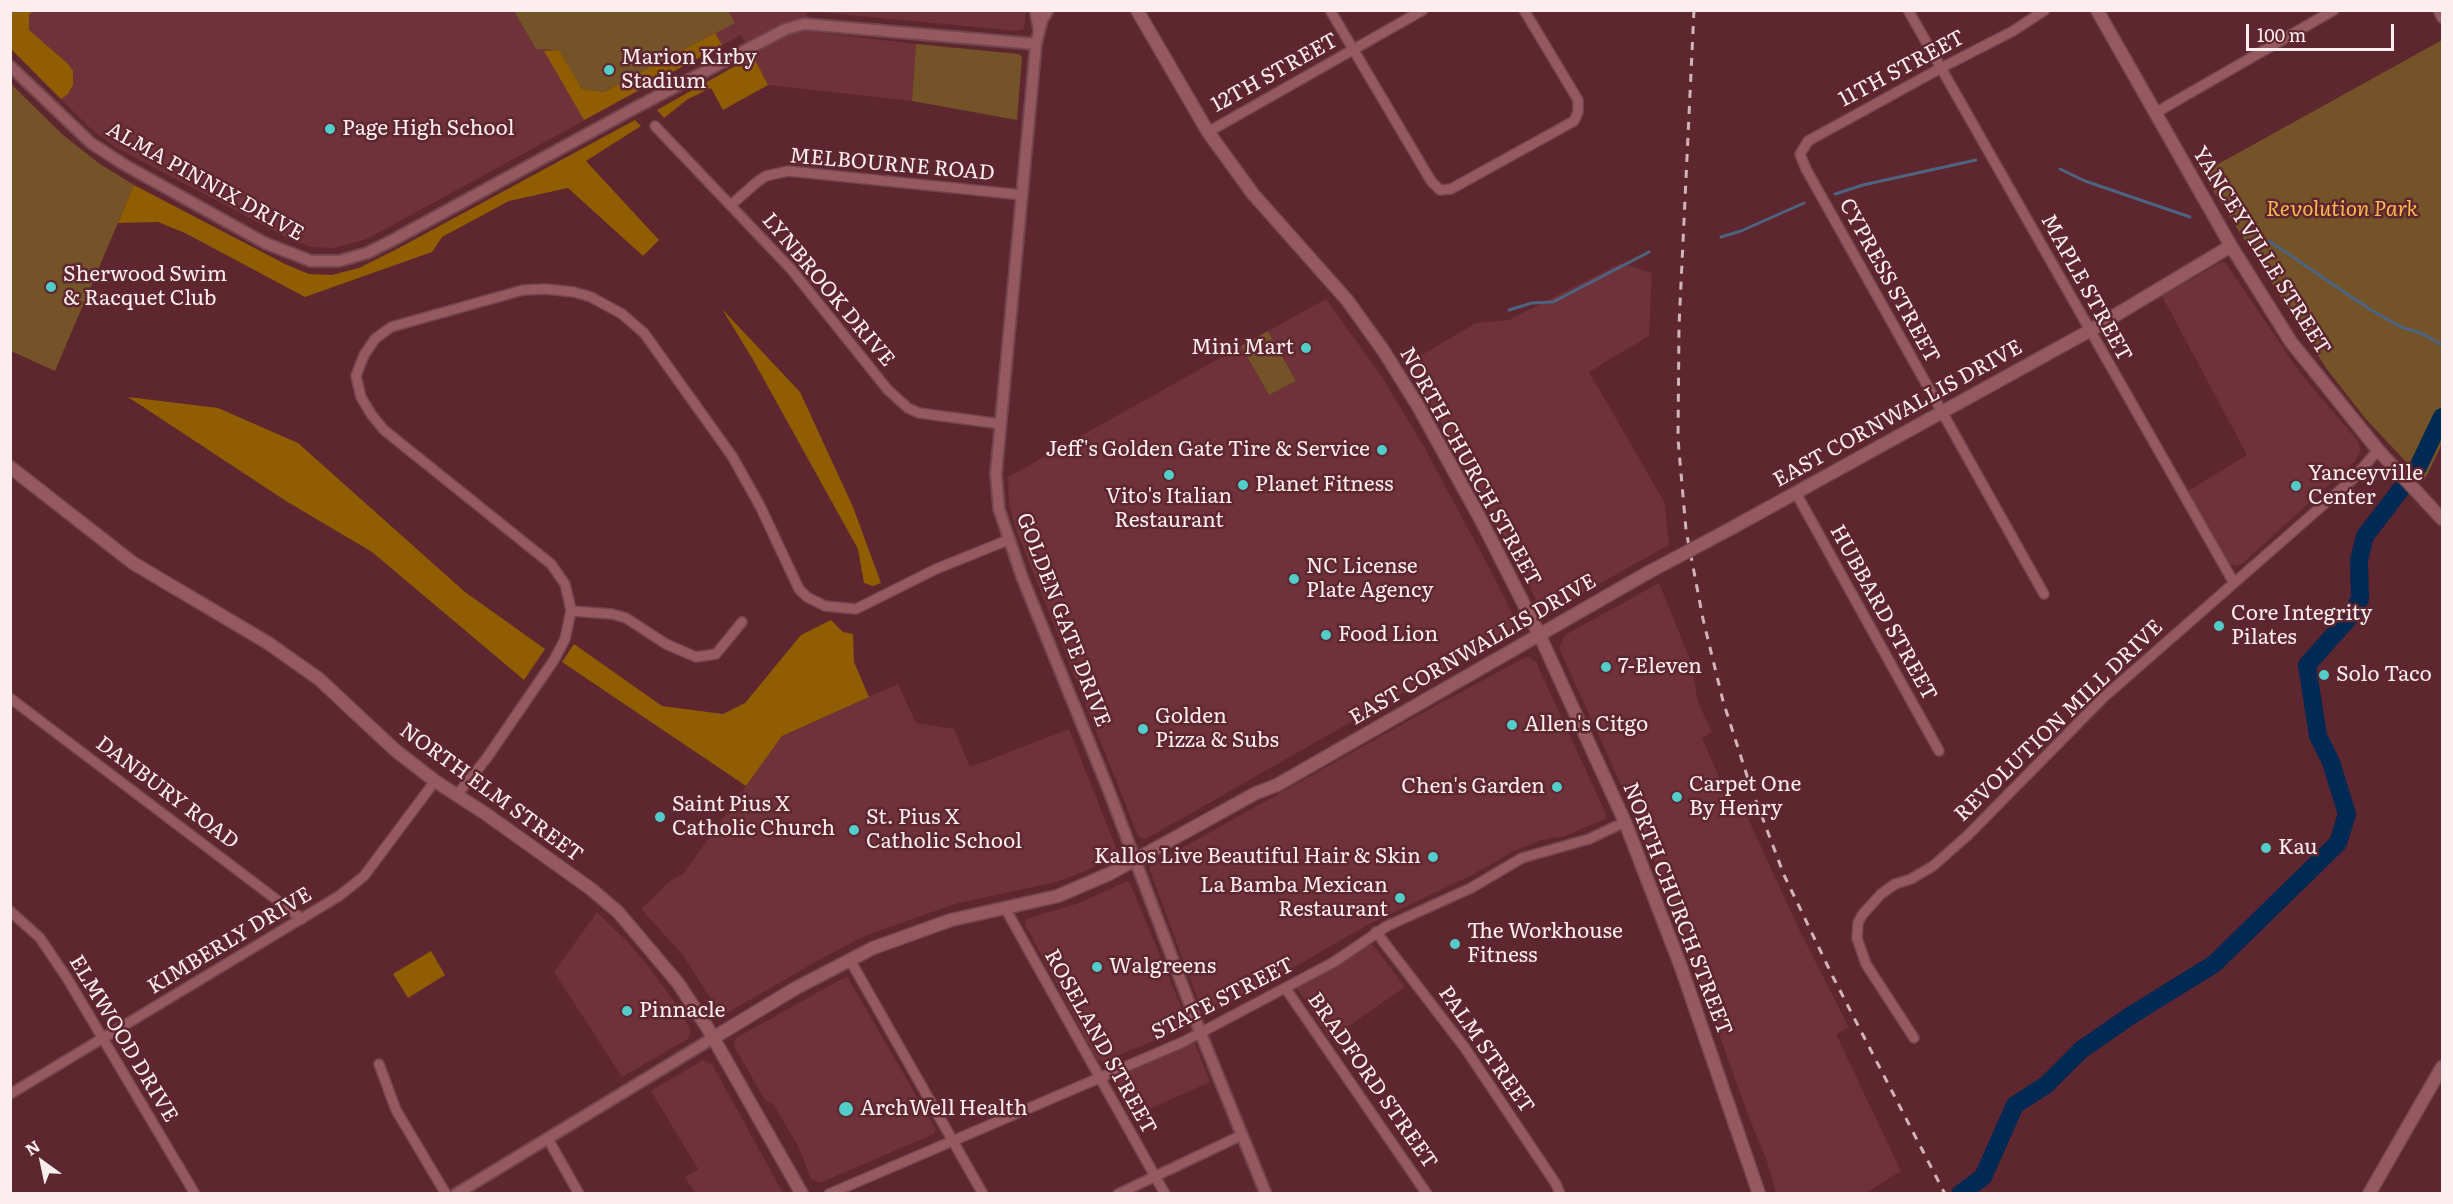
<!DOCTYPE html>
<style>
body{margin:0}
#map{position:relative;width:2453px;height:1204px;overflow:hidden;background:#5e262f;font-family:Literata,serif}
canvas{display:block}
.frame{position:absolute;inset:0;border:12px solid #fcedee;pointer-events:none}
.north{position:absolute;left:12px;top:1132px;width:60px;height:60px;-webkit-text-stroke:4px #5e262f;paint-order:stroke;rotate:327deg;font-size:16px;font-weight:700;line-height:24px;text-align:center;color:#fcedee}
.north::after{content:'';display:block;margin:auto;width:21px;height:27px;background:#fcedee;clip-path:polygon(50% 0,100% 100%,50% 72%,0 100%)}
.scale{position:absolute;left:2246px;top:24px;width:148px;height:27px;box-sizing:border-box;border:3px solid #fcedee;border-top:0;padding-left:8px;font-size:18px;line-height:21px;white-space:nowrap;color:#fcedee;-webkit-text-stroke:4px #5e262f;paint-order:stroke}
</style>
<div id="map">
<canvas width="2453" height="1204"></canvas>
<div class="frame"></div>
<div class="north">N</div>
<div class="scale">100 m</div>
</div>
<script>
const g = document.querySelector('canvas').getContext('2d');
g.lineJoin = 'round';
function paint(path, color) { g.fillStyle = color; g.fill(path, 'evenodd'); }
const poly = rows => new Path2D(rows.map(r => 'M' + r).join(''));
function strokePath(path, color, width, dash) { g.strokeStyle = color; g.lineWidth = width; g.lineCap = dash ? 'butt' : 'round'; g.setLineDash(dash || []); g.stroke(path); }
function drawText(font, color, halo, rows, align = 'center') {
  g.font = font + ' Literata,serif'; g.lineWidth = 5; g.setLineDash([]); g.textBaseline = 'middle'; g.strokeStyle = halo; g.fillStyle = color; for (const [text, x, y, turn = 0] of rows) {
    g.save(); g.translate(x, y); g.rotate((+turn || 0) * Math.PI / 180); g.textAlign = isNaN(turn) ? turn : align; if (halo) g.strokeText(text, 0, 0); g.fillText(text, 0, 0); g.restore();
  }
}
paint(poly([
 [805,10,815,32,916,44,912,101,768,85,741,35,367,239,334,248,310,247,291,240,115,147,90,128,11,49,10,11],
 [808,11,1026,11,1024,29,1017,31],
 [2225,262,2301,374,2358,441,2360,448,2360,453,2354,462,2243,563,2237,566,2230,564,2188,491,2247,455,2162,296,2220,263],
 [1621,263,1652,273,1649,336,1589,372,1665,503,1669,545,1556,608,1547,610,1539,606,1500,528,1408,363,1476,323,1509,320],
 [1326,299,1382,377,1423,445,1492,573,1517,623,1516,628,1146,839,1142,839,1138,836,1129,813,1015,527,1009,504,1008,477,1241,346,1269,395,1296,381,1268,331],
 [1659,583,1691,662,1698,702,1712,732,1702,738,1730,802,1739,799,1798,927,1849,1028,1836,1034,1901,1171,1866,1193,1776,1193,1767,1161,1748,1115,1689,950,1646,840,1559,648,1565,635],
 [1529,657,1536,662,1606,814,1605,819,1565,836,1541,840,1512,852,1472,875,1369,924,1253,991,1206,1015,1203,1014,1150,871,1150,866,1424,712,1524,658],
 [898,684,916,723,954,729,970,767,1069,729,1117,850,1117,855,1086,871,1056,882,955,904,862,937,819,960,722,1016,682,954,641,909,669,882,683,874,782,736],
 [1127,881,1130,883,1188,1023,1185,1028,1102,1062,1097,1060,1025,924,1026,919,1079,903],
 [597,912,627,941,649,967,674,1001,691,1030,688,1039,622,1077,554,972],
 [1368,944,1373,945,1405,987,1330,1039,1297,988],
 [847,976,936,1130,934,1134,820,1183,811,1179,798,1146,773,1104,765,1100,734,1046,734,1042,736,1038],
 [1195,1043,1210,1082,1131,1117,1110,1078],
 [703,1060,712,1064,783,1193,695,1193,685,1177,698,1169,651,1091]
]), '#6f313a');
paint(poly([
 [514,11,728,11,735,23,604,92,582,89,559,50,536,49],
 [2442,40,2442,444,2424,481,2365,418,2326,368,2202,173],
 [916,44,1019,54,1022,57,1017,120,912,101],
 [11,84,63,135,100,164,134,185,55,371,11,351],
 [1268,331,1296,381,1269,395,1241,346]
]), '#735327');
paint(poly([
 [10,11,32,11,29,15,29,30,68,64,73,71,73,85,68,94,61,99,11,49],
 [715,33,722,45,584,120,544,51,559,50,582,89,604,92],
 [753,56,768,85,723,110,711,88,688,99,664,118,657,110],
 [635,120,641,126,586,161,659,240,643,256,568,188,509,201,442,237,432,252,305,297,185,233,158,222,118,223,134,185,287,265,309,274,332,275,359,268,397,249],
 [722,309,800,392,853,507,881,583,873,586,864,583,858,549,752,358],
 [128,397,218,408,298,443,465,592,545,649,524,680,372,552,286,501],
 [831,620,843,632,853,634,854,662,869,697,782,736,746,786,562,662,574,644,662,706,723,714,745,703,801,635],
 [431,951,445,975,408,998,393,974]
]), '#905d00');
strokePath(poly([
 [2060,169,2085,181,2190,217],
 [1835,194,1863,185,1976,160],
 [1721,237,1741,231,1804,203],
 [2269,241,2368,308,2401,327,2421,333,2442,345],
 [1509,310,1532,303,1553,302,1649,252]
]), '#4c6482', 3);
strokePath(poly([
 [1960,1194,1983,1177,2015,1105,2046,1085,2081,1050,2130,1016,2214,964,2338,843,2347,814,2331,762,2318,736,2307,665,2348,619,2360,599,2359,560,2365,536,2418,467,2442,417]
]), '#002954', 18);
const minor = poly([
 [1330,10,1431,181,1440,190,1451,189,1574,121,1578,112,1578,100,1524,10],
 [1908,10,2234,583],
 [2438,10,2442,18],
 [2155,113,2334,10],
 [655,126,791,269,888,390,908,408,919,413,1001,424],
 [1208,132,1423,10],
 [732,204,757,182,766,176,788,171,1023,195],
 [1796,493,1939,751],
 [2044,594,1806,169,1800,154,1808,141,1941,68,2013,31,2045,10],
 [571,611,612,614,626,618,666,644,696,657,716,654,742,622],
 [10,698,302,919],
 [456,796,486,759,554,660,565,639,571,611,569,601,565,584,551,564,384,430,371,414,361,397,356,376,364,355,375,339,391,327,523,290,546,289,574,292,591,297,622,314,644,333,732,456,760,506,799,589,807,597,825,606,856,609,936,569,1008,540],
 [1005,908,1165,1194],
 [10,911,40,938,67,978,195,1194],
 [1376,932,1465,1048,1556,1184,1560,1194],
 [850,960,983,1194],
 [1286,989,1427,1194],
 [1914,1038,1866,964,1857,938,1858,923,1862,915,1881,894,1895,884,1911,879,1933,866,1967,836,2104,697,2355,477,2378,450],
 [379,1064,396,1110,446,1194],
 [10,1094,339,896,364,876,435,781],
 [548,1139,579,1194],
 [829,1194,1183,1042,1334,962,1387,926,1471,888,1522,858,1589,839,1625,822],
 [1118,1194,1242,1135]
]);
const tertiary = poly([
 [1035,10,1039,30],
 [1048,10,1042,20,1036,44,996,474,999,509,1022,577,1109,791,1201,1034,1266,1194],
 [10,66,91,143,123,164,265,243,311,261,339,261,367,253,393,240,635,108,786,29,804,24,1036,44],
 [456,1194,713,1038]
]);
const secondary = poly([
 [1137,10,1208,132,1253,194,1347,300,1383,350,1418,406,1481,520,1539,634,1625,822,1681,967,1759,1194],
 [2097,10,2231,246,2291,342,2378,450,2442,519],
 [10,467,133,563,268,643,319,679,395,750,435,781,486,814,591,889,618,912,678,983,707,1027,802,1194],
 [1730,529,2089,331,2231,246],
 [713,1038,796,988,873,948,951,920,1058,896,1111,873,1256,793,1277,785,1649,572],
 [2369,1194,2442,1067]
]);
strokePath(minor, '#72464f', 12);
strokePath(tertiary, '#72464f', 14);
strokePath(secondary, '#72464f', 15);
strokePath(minor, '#975960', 9);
strokePath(tertiary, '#975960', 10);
strokePath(secondary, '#975960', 12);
strokePath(poly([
 [1694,10,1679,326,1678,439,1686,530,1703,619,1723,701,1749,782,1784,875,1833,977,1945,1194]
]), '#cfb4b8', 3, [8, 8]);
const secondaryBridge = poly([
 [1649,572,1730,529]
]);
strokePath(secondaryBridge, '#72464f', 15, []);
strokePath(secondaryBridge, '#975960', 12);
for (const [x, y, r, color] of [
 [609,70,6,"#53cdca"],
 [330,129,6,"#53cdca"],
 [51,287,6,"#53cdca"],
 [1306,348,6,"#53cdca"],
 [1382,450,6,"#53cdca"],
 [1169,475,6,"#53cdca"],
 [1243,485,6,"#53cdca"],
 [2296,486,6,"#53cdca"],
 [1294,579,6,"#53cdca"],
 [2219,626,6,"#53cdca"],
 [1326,635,6,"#53cdca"],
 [1606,667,6,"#53cdca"],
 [2324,675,6,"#53cdca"],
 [1512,725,6,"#53cdca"],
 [1143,729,6,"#53cdca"],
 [1557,787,6,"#53cdca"],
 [1677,797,6,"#53cdca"],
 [660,817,6,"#53cdca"],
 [854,830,6,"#53cdca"],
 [2266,848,6,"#53cdca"],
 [1433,857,6,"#53cdca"],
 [1400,898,6,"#53cdca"],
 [1455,944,6,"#53cdca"],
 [1097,967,6,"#53cdca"],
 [627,1011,6,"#53cdca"],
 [846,1109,8,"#53cdca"]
]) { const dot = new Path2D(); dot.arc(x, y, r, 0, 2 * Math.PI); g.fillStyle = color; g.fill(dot); strokePath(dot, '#5e262f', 2); }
drawText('21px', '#fcedee', '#5e262f', [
 ["Marion Kirby",621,58],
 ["Stadium",621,82],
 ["Page High School",342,129],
 ["Sherwood Swim",63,275],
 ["& Racquet Club",63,299],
 ["Mini Mart",1294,348,"right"],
 ["Jeff's Golden Gate Tire & Service",1370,450,"right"],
 ["Yanceyville",2308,474],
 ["Center",2308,498],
 ["Planet Fitness",1255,485],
 ["Vito's Italian",1169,497,"center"],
 ["Restaurant",1169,521,"center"],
 ["NC License",1306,567],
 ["Plate Agency",1306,591],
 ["Core Integrity",2231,614],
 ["Pilates",2231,638],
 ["Food Lion",1338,635],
 ["7-Eleven",1618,667],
 ["Solo Taco",2336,675],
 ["Golden",1155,717],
 ["Pizza & Subs",1155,741],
 ["Allen's Citgo",1524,725],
 ["Carpet One",1689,785],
 ["By Henry",1689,809],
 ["Chen's Garden",1545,787,"right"],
 ["Saint Pius X",672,805],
 ["Catholic Church",672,829],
 ["St. Pius X",866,818],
 ["Catholic School",866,842],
 ["Kau",2278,848],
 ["Kallos Live Beautiful Hair & Skin",1421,857,"right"],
 ["La Bamba Mexican",1388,886,"right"],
 ["Restaurant",1388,910,"right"],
 ["The Workhouse",1467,932],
 ["Fitness",1467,956],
 ["Walgreens",1109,967],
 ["Pinnacle",639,1011],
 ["ArchWell Health",860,1109]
], 'left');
drawText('21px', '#fcedee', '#5e262f', [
 ["11TH STREET",1902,69,-28],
 ["12TH STREET",1275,73,-29],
 ["MELBOURNE ROAD",892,165,5],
 ["ALMA PINNIX DRIVE",205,182,29],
 ["YANCEYVILLE STREET",2261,251,58],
 ["CYPRESS STREET",1889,281,61],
 ["MAPLE STREET",2086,288,61],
 ["LYNBROOK DRIVE",828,290,50],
 ["EAST CORNWALLIS DRIVE",1898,414,-29],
 ["NORTH CHURCH STREET",1470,467,61],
 ["HUBBARD STREET",1883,613,61],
 ["GOLDEN GATE DRIVE",1063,620,69],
 ["EAST CORNWALLIS DRIVE",1473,650,-30],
 ["REVOLUTION MILL DRIVE",2059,721,-44],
 ["DANBURY ROAD",167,793,37],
 ["NORTH ELM STREET",491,793,36],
 ["NORTH CHURCH STREET",1677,909,69],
 ["KIMBERLY DRIVE",230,941,-31],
 ["STATE STREET",1223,999,-27],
 ["ELMWOOD DRIVE",123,1039,59],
 ["ROSELAND STREET",1100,1042,61],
 ["PALM STREET",1486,1050,55],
 ["BRADFORD STREET",1372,1081,55]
]);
drawText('italic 21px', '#fdb650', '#5e262f', [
 ["Revolution Park",2342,210]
]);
</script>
